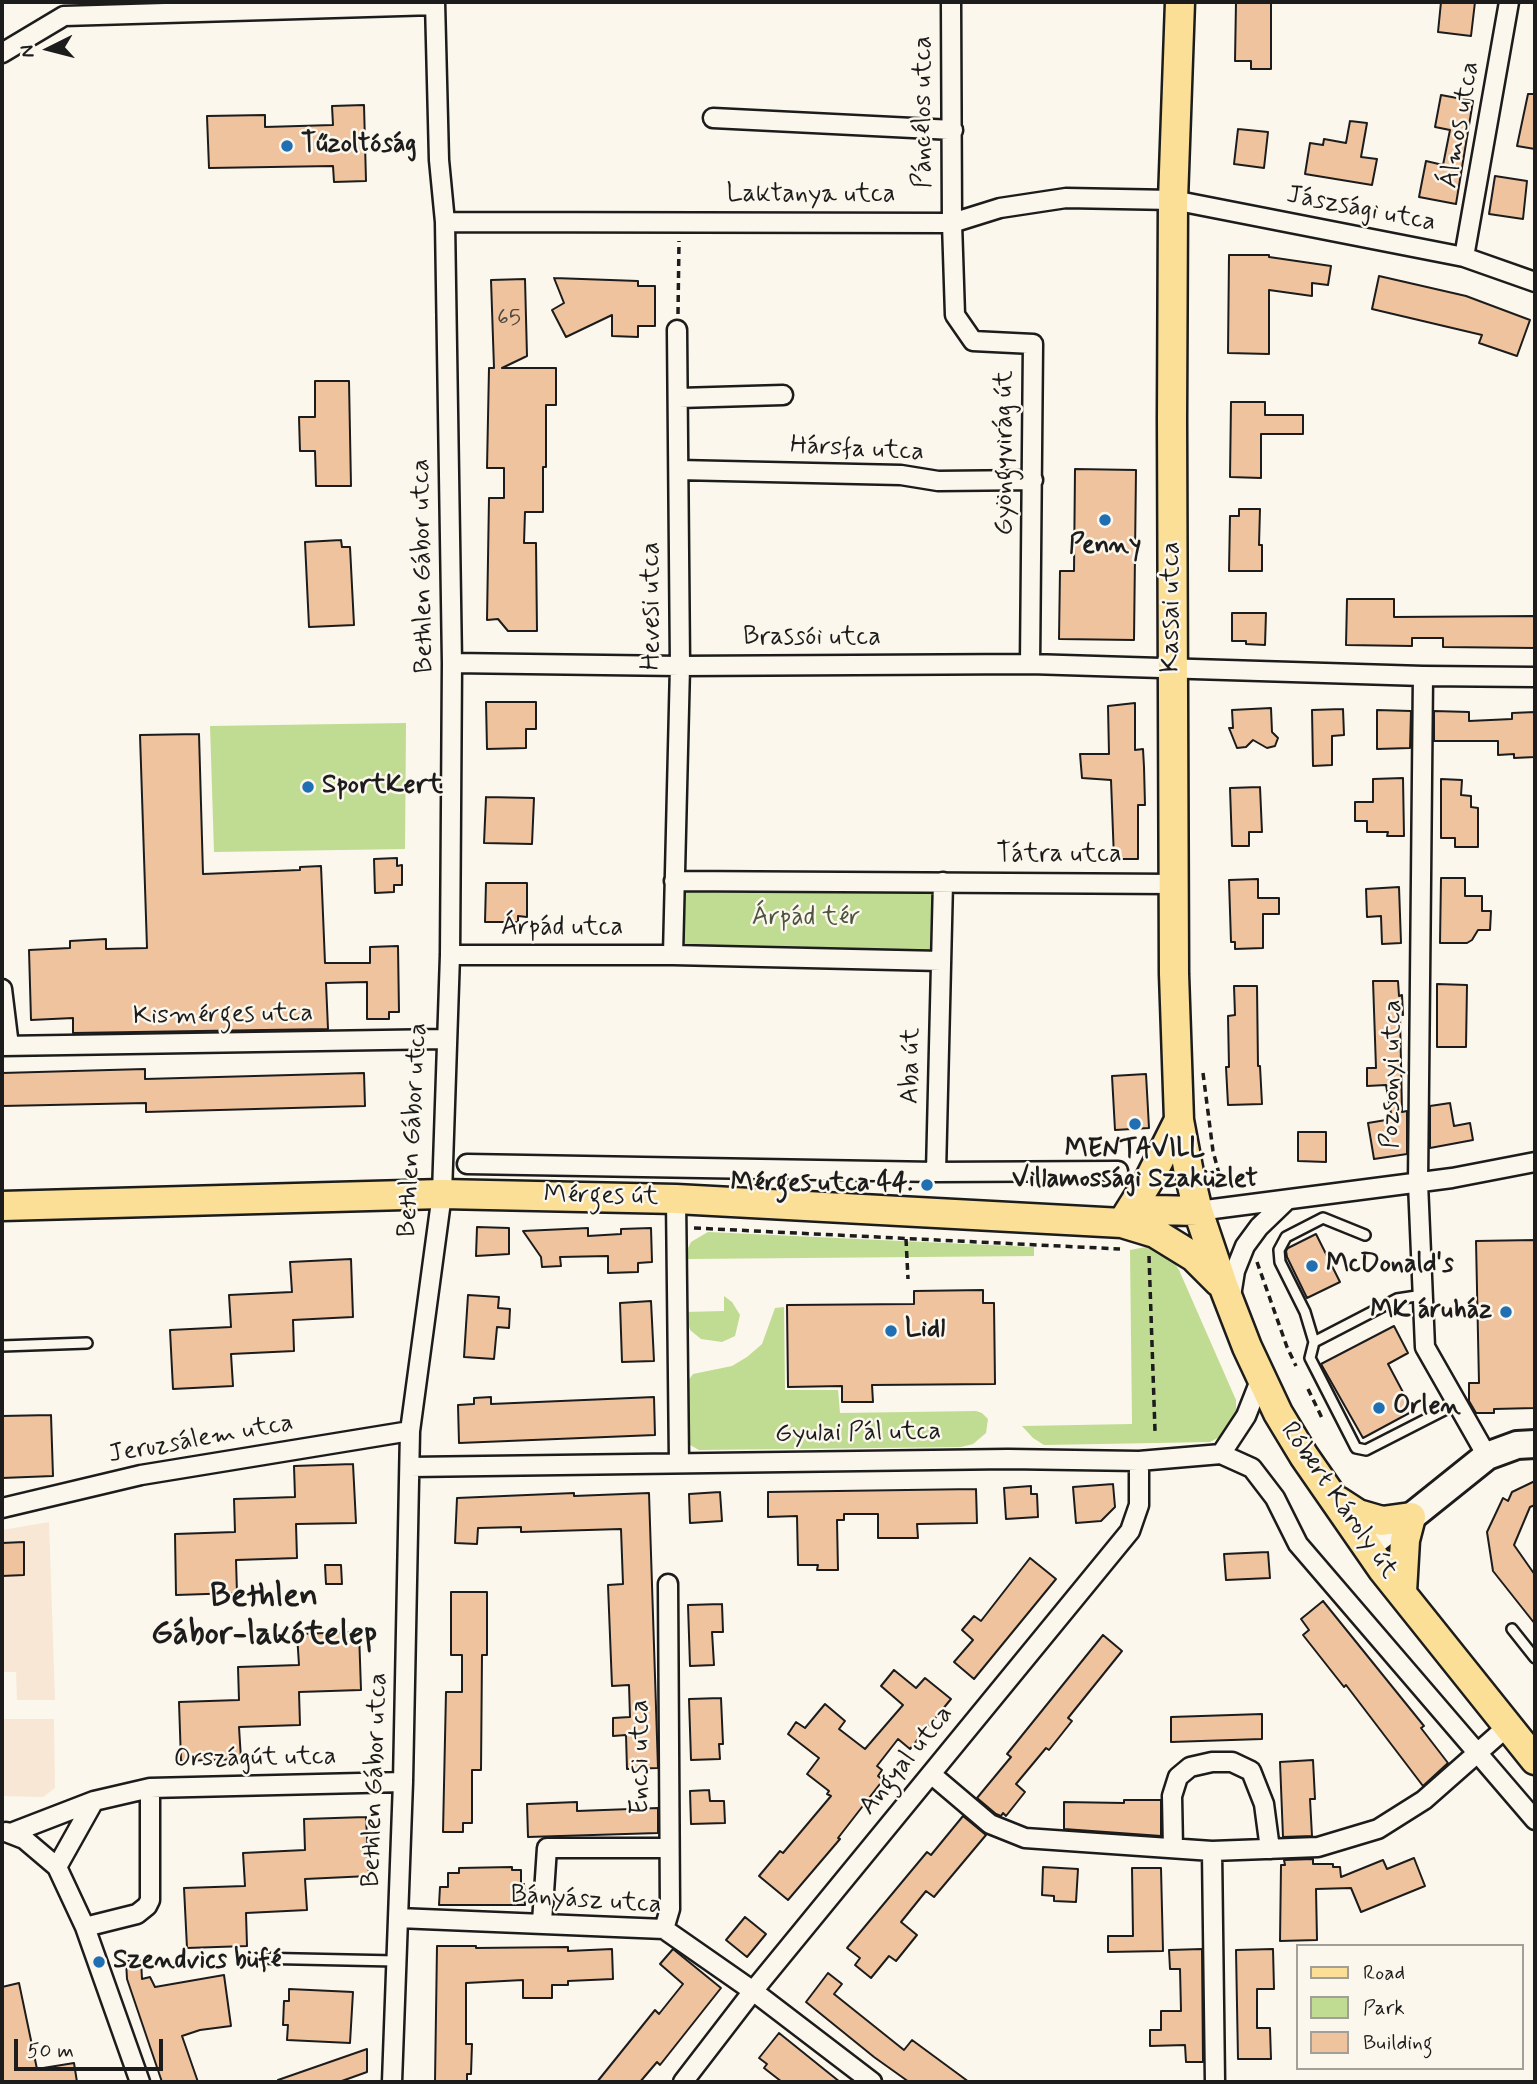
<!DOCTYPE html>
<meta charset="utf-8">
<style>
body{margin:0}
#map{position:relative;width:1537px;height:2084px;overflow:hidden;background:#fbf7ec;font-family:Mynerve,sans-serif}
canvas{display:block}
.frame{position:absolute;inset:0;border:4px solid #1c1c1c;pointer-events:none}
.legend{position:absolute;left:1296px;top:1944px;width:228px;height:126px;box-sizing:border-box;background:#fbf7ec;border:2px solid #a29f99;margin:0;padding:9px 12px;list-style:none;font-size:21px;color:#1c1c1c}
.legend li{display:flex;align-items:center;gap:14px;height:35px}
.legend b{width:35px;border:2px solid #a29f99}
.north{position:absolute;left:14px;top:14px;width:70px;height:70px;-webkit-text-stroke:5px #fbf7ec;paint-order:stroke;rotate:264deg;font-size:19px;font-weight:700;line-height:28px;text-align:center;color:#1c1c1c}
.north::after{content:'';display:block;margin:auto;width:24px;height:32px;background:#1c1c1c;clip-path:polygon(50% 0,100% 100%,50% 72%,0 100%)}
.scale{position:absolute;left:14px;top:2039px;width:149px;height:32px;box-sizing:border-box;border:4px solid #1c1c1c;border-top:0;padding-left:9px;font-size:21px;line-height:24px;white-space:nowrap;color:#1c1c1c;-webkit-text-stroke:5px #fbf7ec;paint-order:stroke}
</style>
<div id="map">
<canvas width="1537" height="2084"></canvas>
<div class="frame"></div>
<ul class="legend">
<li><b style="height:9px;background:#fbdf96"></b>Road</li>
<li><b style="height:19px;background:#c0db92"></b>Park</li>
<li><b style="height:19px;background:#f0c39f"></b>Building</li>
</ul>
<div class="north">N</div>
<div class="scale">50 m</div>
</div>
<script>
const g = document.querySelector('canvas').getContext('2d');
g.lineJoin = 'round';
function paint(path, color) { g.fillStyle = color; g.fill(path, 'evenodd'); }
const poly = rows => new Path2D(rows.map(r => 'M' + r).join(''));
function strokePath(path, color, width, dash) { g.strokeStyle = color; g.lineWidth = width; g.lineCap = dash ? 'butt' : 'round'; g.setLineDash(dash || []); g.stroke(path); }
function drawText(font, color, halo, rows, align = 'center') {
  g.font = font + ' Mynerve,sans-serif'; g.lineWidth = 5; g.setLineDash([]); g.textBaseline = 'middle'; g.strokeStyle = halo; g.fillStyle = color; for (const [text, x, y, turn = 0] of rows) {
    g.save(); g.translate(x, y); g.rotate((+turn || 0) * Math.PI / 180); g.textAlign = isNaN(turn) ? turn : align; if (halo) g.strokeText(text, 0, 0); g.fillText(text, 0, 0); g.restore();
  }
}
paint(poly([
 [49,1522,55,1700,17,1700,16,1672,2,1672,2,1530],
 [2,1719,54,1719,55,1788,43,1797,2,1796]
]), '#f8e7d5');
paint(poly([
 [406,723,405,849,214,852,210,726],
 [677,885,939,885,935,955,676,951],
 [708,1232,901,1241,1034,1247,1034,1256,686,1259,687,1250,691,1242],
 [1146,1247,1171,1258,1179,1270,1236,1400,1236,1417,1227,1433,1210,1442,1044,1445,1033,1438,1022,1426,1132,1424,1130,1250],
 [724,1296,732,1302,740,1315,735,1336,722,1342,701,1339,690,1330,685,1312,724,1311],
 [784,1307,785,1390,838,1390,840,1413,976,1411,982,1413,988,1419,986,1433,973,1444,961,1447,699,1450,690,1445,685,1428,685,1385,693,1374,732,1366,747,1357,762,1344,775,1308]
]), '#c0db92');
const building = poly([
 [1236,2,1271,2,1271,69,1251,69,1251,61,1235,61,1236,2],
 [1441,2,1475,2,1471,36,1438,32,1441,2],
 [1528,94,1535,94,1535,149,1517,146,1528,94],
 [1441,95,1473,101,1456,204,1419,197,1426,161,1443,165,1450,130,1435,127,1441,95],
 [364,105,366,181,334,182,333,166,209,168,207,116,265,115,265,127,333,125,332,106,364,105],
 [1350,121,1367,123,1361,157,1377,159,1372,185,1305,174,1310,143,1323,145,1324,139,1346,143,1350,121],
 [1238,129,1268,132,1264,168,1234,164,1238,129],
 [1495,176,1527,181,1523,219,1489,214,1495,176],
 [1229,255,1269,255,1269,257,1331,266,1328,285,1312,283,1312,296,1269,290,1269,354,1228,353,1229,255],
 [1379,276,1466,296,1530,320,1517,356,1479,343,1482,335,1372,309,1379,276],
 [554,278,638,281,638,286,655,286,655,326,638,326,638,337,612,336,612,315,566,337,552,310,564,303,554,278],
 [525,279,527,356,502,368,556,368,556,405,546,405,546,467,543,467,543,512,525,512,524,543,536,543,537,631,508,631,498,619,487,620,489,498,504,498,504,468,487,468,489,368,494,368,491,280,525,279],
 [315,381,349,381,351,486,316,486,315,451,300,451,299,417,315,417,315,381],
 [1231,402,1265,402,1265,415,1303,415,1303,434,1261,434,1261,478,1230,477,1231,402],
 [1075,469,1136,470,1134,640,1059,639,1060,571,1074,571,1075,469],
 [1239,509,1260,509,1259,545,1262,545,1262,571,1229,571,1230,516,1239,516,1239,509],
 [341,540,342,547,350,547,354,625,309,627,305,542,341,540],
 [1347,599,1394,599,1394,617,1535,616,1535,648,1443,647,1443,638,1412,638,1412,646,1346,645,1347,599],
 [1232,613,1266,613,1265,645,1246,644,1246,641,1232,641,1232,613],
 [486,702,536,702,536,729,526,729,526,748,487,749,486,702],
 [1135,703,1135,750,1143,749,1144,767,1145,805,1138,805,1138,859,1114,859,1111,780,1082,778,1080,754,1109,754,1108,706,1135,703],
 [1271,708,1272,732,1278,738,1275,746,1267,748,1253,740,1246,747,1237,748,1229,728,1233,728,1232,710,1271,708],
 [1343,709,1344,735,1332,736,1332,765,1313,766,1312,710,1343,709],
 [1377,710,1411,711,1410,748,1377,749,1377,710],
 [1434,711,1469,712,1469,721,1512,719,1512,713,1535,712,1535,757,1514,758,1514,754,1498,755,1498,741,1434,741,1434,711],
 [199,734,203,874,300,870,300,867,321,866,325,963,370,963,370,947,398,946,399,1012,389,1012,389,1019,367,1019,367,982,326,983,328,1029,73,1033,73,1018,31,1020,29,950,70,948,70,941,106,939,106,949,147,948,140,735,199,734],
 [1403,778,1404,836,1387,836,1388,832,1367,832,1367,821,1355,821,1355,802,1373,802,1373,779,1403,778],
 [1441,779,1462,780,1461,795,1471,796,1471,807,1478,808,1478,847,1455,847,1455,838,1441,838,1441,779],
 [1260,787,1262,832,1249,832,1249,846,1232,846,1230,788,1260,787],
 [486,797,534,798,532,844,484,843,486,797],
 [397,858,397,866,402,865,402,885,394,885,394,892,375,893,374,859,397,858],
 [1441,878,1465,878,1465,896,1482,896,1482,911,1491,911,1490,930,1478,930,1472,940,1467,943,1440,943,1441,878],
 [1258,879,1258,898,1279,898,1279,914,1263,914,1263,948,1235,949,1235,942,1231,942,1229,880,1258,879],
 [486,883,527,883,527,917,518,916,518,922,485,922,486,883],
 [1399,887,1401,943,1382,944,1381,916,1367,917,1366,889,1399,887],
 [1373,981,1398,981,1399,996,1402,995,1403,1015,1400,1015,1402,1112,1407,1111,1407,1154,1374,1159,1368,1123,1392,1119,1386,1085,1367,1086,1367,1068,1376,1068,1373,981],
 [1437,984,1467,985,1466,1047,1437,1047,1437,984],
 [1234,986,1257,986,1258,1066,1260,1066,1262,1104,1228,1105,1226,1067,1229,1067,1228,1016,1235,1015,1234,986],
 [145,1069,145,1079,364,1073,365,1106,146,1112,146,1103,2,1106,2,1073,145,1069],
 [1146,1074,1149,1128,1115,1130,1112,1076,1146,1074],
 [1450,1103,1454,1126,1470,1123,1473,1140,1430,1148,1430,1106,1450,1103],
 [1298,1132,1326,1132,1326,1162,1298,1161,1298,1132],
 [477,1227,509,1228,509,1254,476,1256,477,1227],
 [588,1228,588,1236,621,1234,621,1229,651,1228,652,1262,638,1263,638,1272,608,1273,608,1256,560,1257,561,1266,542,1267,541,1257,523,1231,588,1228],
 [1316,1234,1340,1282,1307,1298,1287,1257,1286,1251,1288,1248,1316,1234],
 [1535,1240,1535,1408,1494,1409,1494,1413,1476,1413,1469,1401,1469,1383,1479,1383,1476,1241,1535,1240],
 [351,1259,353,1317,293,1320,294,1351,231,1354,233,1386,173,1389,170,1330,231,1327,229,1295,292,1292,290,1262,351,1259],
 [983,1290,983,1303,994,1303,995,1384,872,1385,873,1402,842,1402,842,1386,788,1387,787,1305,914,1304,914,1291,983,1290],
 [468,1295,499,1297,498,1308,510,1309,509,1328,497,1327,494,1359,464,1357,468,1295],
 [651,1301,654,1361,622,1362,620,1303,651,1301],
 [1394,1326,1408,1353,1388,1364,1413,1411,1363,1438,1321,1364,1394,1326],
 [491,1397,491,1404,654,1397,655,1435,459,1443,458,1405,474,1404,474,1398,491,1397],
 [51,1415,53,1476,2,1478,2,1416,51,1415],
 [353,1464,356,1523,296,1524,297,1558,236,1560,237,1593,176,1595,175,1534,235,1532,234,1499,295,1497,294,1466,353,1464],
 [1535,1481,1535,1505,1530,1507,1514,1545,1535,1575,1535,1624,1493,1571,1487,1532,1503,1498,1508,1501,1512,1492,1535,1481],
 [1113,1484,1115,1507,1101,1521,1076,1523,1073,1487,1113,1484],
 [1031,1486,1031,1494,1037,1494,1038,1517,1006,1519,1004,1488,1031,1486],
 [976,1489,977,1523,917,1524,918,1538,878,1538,878,1514,844,1514,844,1520,837,1520,838,1570,817,1570,818,1565,798,1565,797,1516,768,1517,768,1492,976,1489],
 [720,1492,722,1521,690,1523,689,1494,720,1492],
 [574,1493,574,1496,649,1493,658,1768,627,1769,626,1735,613,1736,613,1718,630,1717,629,1685,612,1686,608,1585,623,1584,621,1529,521,1532,521,1527,478,1528,477,1544,455,1543,457,1498,574,1493],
 [24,1542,24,1575,2,1576,2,1543,24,1542],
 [1268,1552,1270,1578,1226,1580,1224,1554,1268,1552],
 [1030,1558,1056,1579,974,1679,954,1662,973,1640,962,1630,974,1616,981,1621,1030,1558],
 [325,1565,341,1565,342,1584,326,1584,325,1565],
 [451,1592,487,1592,487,1655,482,1655,481,1770,472,1770,472,1823,463,1823,463,1832,443,1832,446,1692,462,1692,462,1655,451,1655,451,1592],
 [1323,1601,1424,1726,1421,1728,1448,1763,1423,1786,1346,1685,1344,1687,1303,1635,1309,1630,1301,1619,1323,1601],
 [722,1604,723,1632,712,1632,714,1665,690,1666,688,1605,722,1604],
 [359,1632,361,1690,299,1692,300,1725,239,1727,241,1759,181,1761,179,1702,239,1700,238,1667,299,1665,297,1634,359,1632],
 [1103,1635,1122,1651,1068,1718,1072,1721,1049,1750,1046,1748,1016,1784,1025,1792,1006,1816,1003,1813,1001,1816,996,1814,977,1798,1011,1757,1007,1754,1103,1635],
 [894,1670,916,1688,925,1678,951,1699,910,1749,898,1739,877,1766,882,1770,878,1776,883,1780,838,1838,840,1839,788,1900,759,1876,780,1851,783,1853,831,1796,827,1794,829,1791,807,1774,819,1758,788,1734,796,1722,805,1728,825,1704,845,1721,839,1729,865,1749,903,1705,881,1686,894,1670],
 [721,1698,723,1744,719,1744,720,1759,691,1760,689,1699,721,1698],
 [1262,1714,1262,1739,1171,1742,1171,1717,1262,1714],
 [1313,1760,1315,1799,1310,1799,1312,1836,1283,1837,1280,1762,1313,1760],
 [709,1790,710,1801,724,1801,725,1823,691,1824,690,1791,709,1790],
 [1124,1800,1161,1800,1161,1836,1064,1829,1064,1802,1124,1803,1124,1800],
 [577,1802,577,1811,658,1808,658,1833,528,1837,527,1804,577,1802],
 [963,1816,986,1835,934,1897,926,1891,901,1922,917,1935,896,1961,889,1956,871,1978,855,1965,860,1958,847,1948,927,1852,931,1855,963,1816],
 [366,1817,369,1876,305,1879,307,1910,246,1913,247,1946,187,1948,184,1888,245,1886,243,1853,305,1850,304,1819,366,1817],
 [1414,1858,1425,1886,1361,1912,1351,1888,1316,1889,1317,1940,1280,1941,1281,1865,1285,1865,1284,1860,1313,1859,1313,1864,1333,1864,1333,1867,1340,1867,1341,1877,1383,1860,1387,1869,1414,1858],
 [512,1867,512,1870,521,1870,521,1884,524,1884,525,1905,439,1905,440,1887,448,1887,448,1873,459,1873,459,1868,512,1867],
 [1043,1867,1078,1869,1076,1902,1054,1901,1054,1896,1042,1895,1043,1867],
 [1132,1868,1161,1868,1163,1951,1108,1952,1108,1936,1133,1936,1132,1868],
 [745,1917,766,1934,747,1957,726,1940,745,1917],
 [437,1946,476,1946,476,1948,568,1947,568,1951,612,1949,613,1979,568,1981,568,1985,552,1985,552,1998,523,1998,523,1980,466,1983,466,2044,472,2044,471,2074,467,2074,467,2082,435,2082,437,1946],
 [673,1949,721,1988,660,2065,657,2062,640,2082,597,2082,655,2010,659,2014,683,1984,660,1964,673,1949],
 [1202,1949,1203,2062,1186,2062,1185,2045,1150,2046,1150,2030,1161,2030,1161,2011,1181,2011,1180,1969,1170,1969,1169,1950,1202,1949],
 [1273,1949,1274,1989,1257,1989,1257,2028,1270,2028,1271,2059,1238,2059,1236,1950,1273,1949],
 [141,1960,142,1979,150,1977,155,1987,224,1975,231,2026,200,2030,182,2036,198,2082,162,2082,127,1979,126,1961,141,1960],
 [828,1973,842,1984,834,1994,904,2050,912,2040,969,2082,909,2082,874,2057,806,2002,828,1973],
 [19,1983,37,2069,74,2063,77,2082,2,2082,2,1987,19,1983],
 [289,1989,353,1992,350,2043,287,2040,288,2025,283,2025,284,2001,289,2001,289,1989],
 [779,2033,820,2066,840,2082,782,2082,764,2068,767,2064,759,2058,779,2033],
 [367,2049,367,2072,339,2082,278,2082,278,2080,367,2049]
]);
paint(building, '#f0c39f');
strokePath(building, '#1c1c1c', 2);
const lane = poly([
 [1423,1295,1397,1299,1314,1342,1310,1358,1356,1448,1366,1450,1458,1403],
 [1314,1342,1305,1312,1280,1262,1279,1250,1286,1237,1323,1218,1365,1235],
 [2,1346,87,1343],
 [1512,1629,1535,1658],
 [250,1958,396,1961]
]);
const street = poly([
 [951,2,952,223,955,315,973,341,1033,344,1030,664],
 [2,53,64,16,435,5],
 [713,118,953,130],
 [445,222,952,223,1000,208,1066,198,1173,200,1464,257,1535,282],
 [1464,257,1509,2],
 [679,398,783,395],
 [679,470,901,475,938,481,1033,480],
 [452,663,680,666,1030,664,1423,676,1535,677],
 [1423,676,1418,1183,1425,1347,1487,1456],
 [674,881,1174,884],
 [450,955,673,955,941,961],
 [673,955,680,666,677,330],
 [2,989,9,1046],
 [2,1046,446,1039],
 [467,1164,936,1172,1118,1171],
 [936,1172,943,882],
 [676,1199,679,1462],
 [1198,1211,1452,1178,1535,1162],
 [1231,1296,1235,1271,1245,1246,1259,1227,1286,1201],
 [1221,1454,1246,1416,1261,1378],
 [410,1467,1008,1459,1139,1461,1221,1454,1252,1468,1275,1498,1298,1544,1535,1820],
 [2,1508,141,1475,410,1431],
 [1369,1550,1408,1519],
 [931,1774,990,1824,1025,1838,1212,1851,1318,1847,1378,1829,1424,1800,1508,1726],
 [6,1832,24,1839,57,1867,85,1927,140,2082],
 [11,1833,94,1801,150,1788,403,1782],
 [1173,1848,1172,1796,1178,1777,1190,1767,1212,1762,1232,1762,1251,1771,1264,1804,1270,1849],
 [1212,1851,1215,2082],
 [57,1867,94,1801],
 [398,1918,664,1929,753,1991,872,2082],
 [542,1922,547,1848,669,1848],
 [85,1927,137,1914,147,1906,150,1900,150,1788],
 [664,1929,670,1909,668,1584],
 [392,2082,403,1782,410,1431,442,1194,450,955,452,663,445,222,439,160,435,2],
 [683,2082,753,1991,1130,1531,1139,1505,1139,1461]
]);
const secondary = poly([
 [1411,1517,1487,1456,1517,1445,1535,1444]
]);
const primary = poly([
 [1180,2,1173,200,1172,418,1174,974,1179,1120,1189,1173,1198,1211,1223,1285,1247,1347,1278,1413,1304,1456,1383,1570,1535,1760],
 [2,1206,442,1194,676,1199,1122,1223,1154,1210,1198,1211],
 [1122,1223,1155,1233,1194,1257,1219,1282],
 [1122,1223,1149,1180,1179,1120],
 [1338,1501,1358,1514,1382,1521,1411,1517,1405,1540,1402,1592]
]);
strokePath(lane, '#1c1c1c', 14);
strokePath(street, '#1c1c1c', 23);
strokePath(secondary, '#1c1c1c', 32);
strokePath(primary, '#1c1c1c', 33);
strokePath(poly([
 [678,314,679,241],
 [1203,1073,1213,1151,1223,1189],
 [694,1228,1120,1249],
 [906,1239,908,1279],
 [1149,1256,1155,1431],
 [1257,1262,1287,1347,1296,1366],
 [1308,1389,1322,1418]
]), '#1c1c1c', 3.5, [7, 5]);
strokePath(lane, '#fbf7ec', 9);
strokePath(street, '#fbf7ec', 18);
strokePath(secondary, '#fbf7ec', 26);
strokePath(primary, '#fbdf96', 28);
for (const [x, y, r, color] of [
 [287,146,7,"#1f6fb2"],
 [1105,520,7,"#1f6fb2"],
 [308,787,7,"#1f6fb2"],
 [1135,1124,7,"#1f6fb2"],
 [927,1185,7,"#1f6fb2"],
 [1312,1266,7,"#1f6fb2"],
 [1506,1312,7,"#1f6fb2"],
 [891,1331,7,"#1f6fb2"],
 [1379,1408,7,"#1f6fb2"],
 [99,1962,7,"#1f6fb2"]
]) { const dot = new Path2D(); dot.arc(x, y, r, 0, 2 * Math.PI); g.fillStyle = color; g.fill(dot); strokePath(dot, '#fbf7ec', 2.5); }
drawText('23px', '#51463d', null, [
 ["65",509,319]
]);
drawText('26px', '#1c1c1c', '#fbf7ec', [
 ["Páncélos utca",925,112,-90],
 ["Álmos utca",1461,125,-80],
 ["Laktanya utca",811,196],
 ["Jászsági utca",1361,210,11],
 ["Hársfa utca",857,450,3],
 ["Gyöngyvirág út",1006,453,-90],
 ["Bethlen Gábor utca",424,566,-91],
 ["Hevesi utca",653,606,-90],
 ["Kassai utca",1173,607,-90],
 ["Brassói utca",812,639],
 ["Tátra utca",1059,856],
 ["Árpád utca",562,929],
 ["Kismérges utca",223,1016,-1],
 ["Aba út",912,1066,-89],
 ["Pozsonyi utca",1393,1074,-89],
 ["Bethlen Gábor utca",414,1130,-87],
 ["Mérges út",601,1197,1],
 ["Gyulai Pál utca",858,1434,-1],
 ["Jeruzsálem utca",201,1440,-10],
 ["Róbert Károly út",1338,1501,55],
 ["Encsi utca",642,1757,-90],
 ["Országút utca",255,1759,-1],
 ["Angyal utca",907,1761,-51],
 ["Bethlen Gábor utca",376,1780,-88],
 ["Bányász utca",586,1901,4]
]);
drawText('bold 26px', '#1c1c1c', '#fbf7ec', [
 ["Tűzoltóság",301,146],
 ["Penny",1105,547,"center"],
 ["SportKert",322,787],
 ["MENTAVILL",1135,1151,"center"],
 ["Villamossági Szaküzlet",1135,1181,"center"],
 ["Mérges utca 44.",913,1185,"right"],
 ["McDonald's",1326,1266],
 ["MK áruház",1492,1312,"right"],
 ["Lidl",905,1331],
 ["Orlen",1393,1408],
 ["Szendvics büfé",113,1962]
], 'left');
drawText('26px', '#4d553f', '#fbf7ec', [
 ["Árpád tér",806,919]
]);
drawText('bold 33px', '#1c1c1c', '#fbf7ec', [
 ["Bethlen",264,1598],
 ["Gábor-lakótelep",264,1636]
]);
</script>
